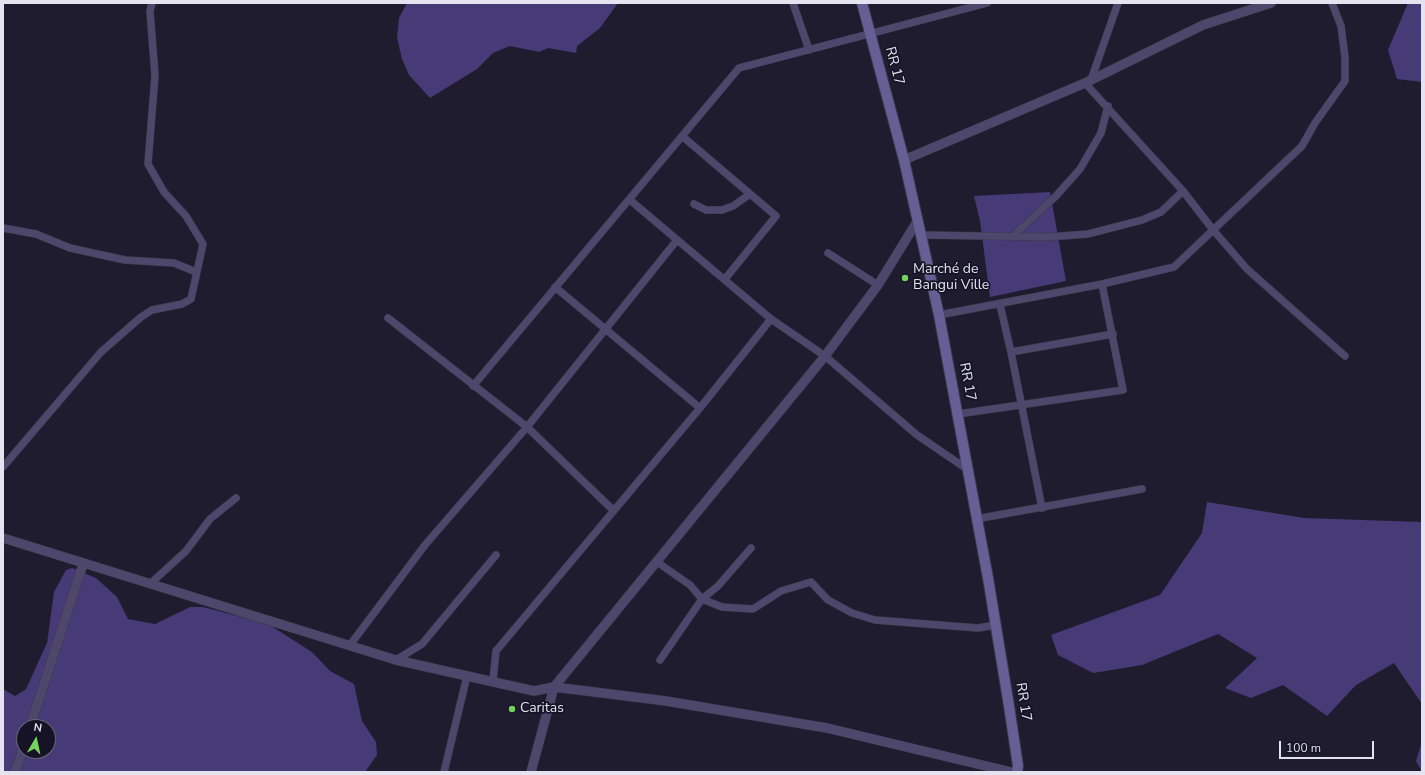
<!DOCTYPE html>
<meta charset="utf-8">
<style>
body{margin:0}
#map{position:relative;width:1425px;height:775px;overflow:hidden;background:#1f1c2f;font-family:"Nunito Sans",sans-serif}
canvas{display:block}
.frame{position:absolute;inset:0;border:4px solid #e4e3f0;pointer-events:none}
.north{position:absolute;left:16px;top:719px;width:40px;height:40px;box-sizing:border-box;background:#151325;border:1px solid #686676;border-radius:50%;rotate:9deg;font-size:11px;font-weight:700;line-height:16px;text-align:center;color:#e4e3f0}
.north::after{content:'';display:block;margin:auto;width:14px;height:18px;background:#75d25b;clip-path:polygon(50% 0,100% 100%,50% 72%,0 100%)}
.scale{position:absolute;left:1279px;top:741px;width:95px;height:18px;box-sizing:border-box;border:2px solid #e4e3f0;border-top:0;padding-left:5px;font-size:12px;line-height:14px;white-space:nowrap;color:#e4e3f0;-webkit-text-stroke:3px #151325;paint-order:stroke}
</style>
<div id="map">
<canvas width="1425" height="775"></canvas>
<div class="frame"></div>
<div class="north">N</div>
<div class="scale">100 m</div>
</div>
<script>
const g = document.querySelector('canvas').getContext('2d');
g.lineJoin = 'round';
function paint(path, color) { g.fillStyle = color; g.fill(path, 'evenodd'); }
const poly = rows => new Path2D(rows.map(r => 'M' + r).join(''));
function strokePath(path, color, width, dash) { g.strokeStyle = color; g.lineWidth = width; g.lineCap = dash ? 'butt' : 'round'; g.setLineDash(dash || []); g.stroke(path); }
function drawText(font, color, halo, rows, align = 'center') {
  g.font = font + ' "Nunito Sans",sans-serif'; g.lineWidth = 3.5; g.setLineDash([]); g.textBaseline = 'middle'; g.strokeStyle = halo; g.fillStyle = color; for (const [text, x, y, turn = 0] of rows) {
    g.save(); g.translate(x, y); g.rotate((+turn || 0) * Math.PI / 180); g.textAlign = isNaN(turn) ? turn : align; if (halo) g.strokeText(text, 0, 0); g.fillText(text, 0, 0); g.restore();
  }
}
paint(poly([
 [407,3,618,3,600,28,577,46,576,53,548,48,539,52,510,46,493,53,477,69,430,98,409,75,402,59,397,38,399,18],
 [1408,3,1422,3,1422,82,1397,79,1388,50],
 [1050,192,1066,281,990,297,980,221,974,196],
 [1207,502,1304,518,1422,522,1422,704,1394,663,1356,685,1327,716,1283,685,1251,698,1225,688,1257,658,1218,634,1142,665,1093,673,1058,655,1051,635,1160,595,1202,533],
 [72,568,96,578,117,597,128,619,155,624,190,607,203,607,268,624,312,652,330,671,354,684,362,721,376,742,377,755,365,772,3,772,3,689,15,696,26,689,47,643,54,592,66,570],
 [24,727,48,727,48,751,24,751],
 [1422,741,1422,772,1416,761]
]), '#463b77');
const minor = poly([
 [793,3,809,50],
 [1091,80,1118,3],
 [1085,83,1183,191,1214,231,1247,269,1345,356],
 [682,136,776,216,725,279],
 [630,200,771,319,825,356,917,435,967,469],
 [694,204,706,210,722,210,733,206,750,194],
 [3,228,36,234,70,248,125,260,174,263,196,272],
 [922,235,1048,237,1088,234,1142,220,1161,212,1183,191],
 [1013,236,1056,196,1080,169,1101,133,1108,106],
 [828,253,878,285],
 [555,287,700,408],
 [1000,305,1011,352,1042,508],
 [939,315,1102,284,1174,267,1302,146,1315,123,1345,81,1345,57,1341,26,1332,3],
 [388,318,527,427,613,510],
 [1011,352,1113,334],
 [473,386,739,68,987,3],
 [958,414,1123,390,1102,284],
 [3,467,101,352,141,317,152,310,182,304,191,299,203,244,186,216,164,192,148,164,155,75,150,11,152,3],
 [976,519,1142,489],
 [657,562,690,585,702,599,722,607,753,609,781,591,811,582,828,600,852,613,875,620,978,628,996,625],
 [150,584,186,551,210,519,236,498],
 [350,645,425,545,527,427,677,240],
 [396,660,422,644,496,555],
 [660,660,702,599,718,586,751,548],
 [493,681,496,651,700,408,771,319],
 [444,772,467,676]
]);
const tertiary = poly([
 [904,160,1085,83,1203,25,1271,3],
 [3,538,396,660,534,691,554,687,666,701,827,728,1011,772],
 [30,727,83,564],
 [15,772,24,746],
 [531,772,554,687,825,356,878,285,918,220]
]);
const secondary = poly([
 [862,3,904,160,939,315,988,578,1009,706,1018,766,1017,772]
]);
strokePath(minor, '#3b384a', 8);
strokePath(tertiary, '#3b384a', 10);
strokePath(secondary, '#3b384a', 12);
strokePath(minor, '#4d486b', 7);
strokePath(tertiary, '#4d486b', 9);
strokePath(secondary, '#665f96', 10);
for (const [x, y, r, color] of [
 [905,278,4,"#75d25b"],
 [512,709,4,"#75d25b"]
]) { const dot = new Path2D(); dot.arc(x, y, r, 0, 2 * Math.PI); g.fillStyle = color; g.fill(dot); strokePath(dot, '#151325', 1.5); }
drawText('14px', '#e4e3f0', '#151325', [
 ["RR 17",894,66,75],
 ["RR 17",967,382,79],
 ["RR 17",1023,702,81]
]);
drawText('14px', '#e4e3f0', '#151325', [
 ["Marché de",913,270],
 ["Bangui Ville",913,286],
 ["Caritas",520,709]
], 'left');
</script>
